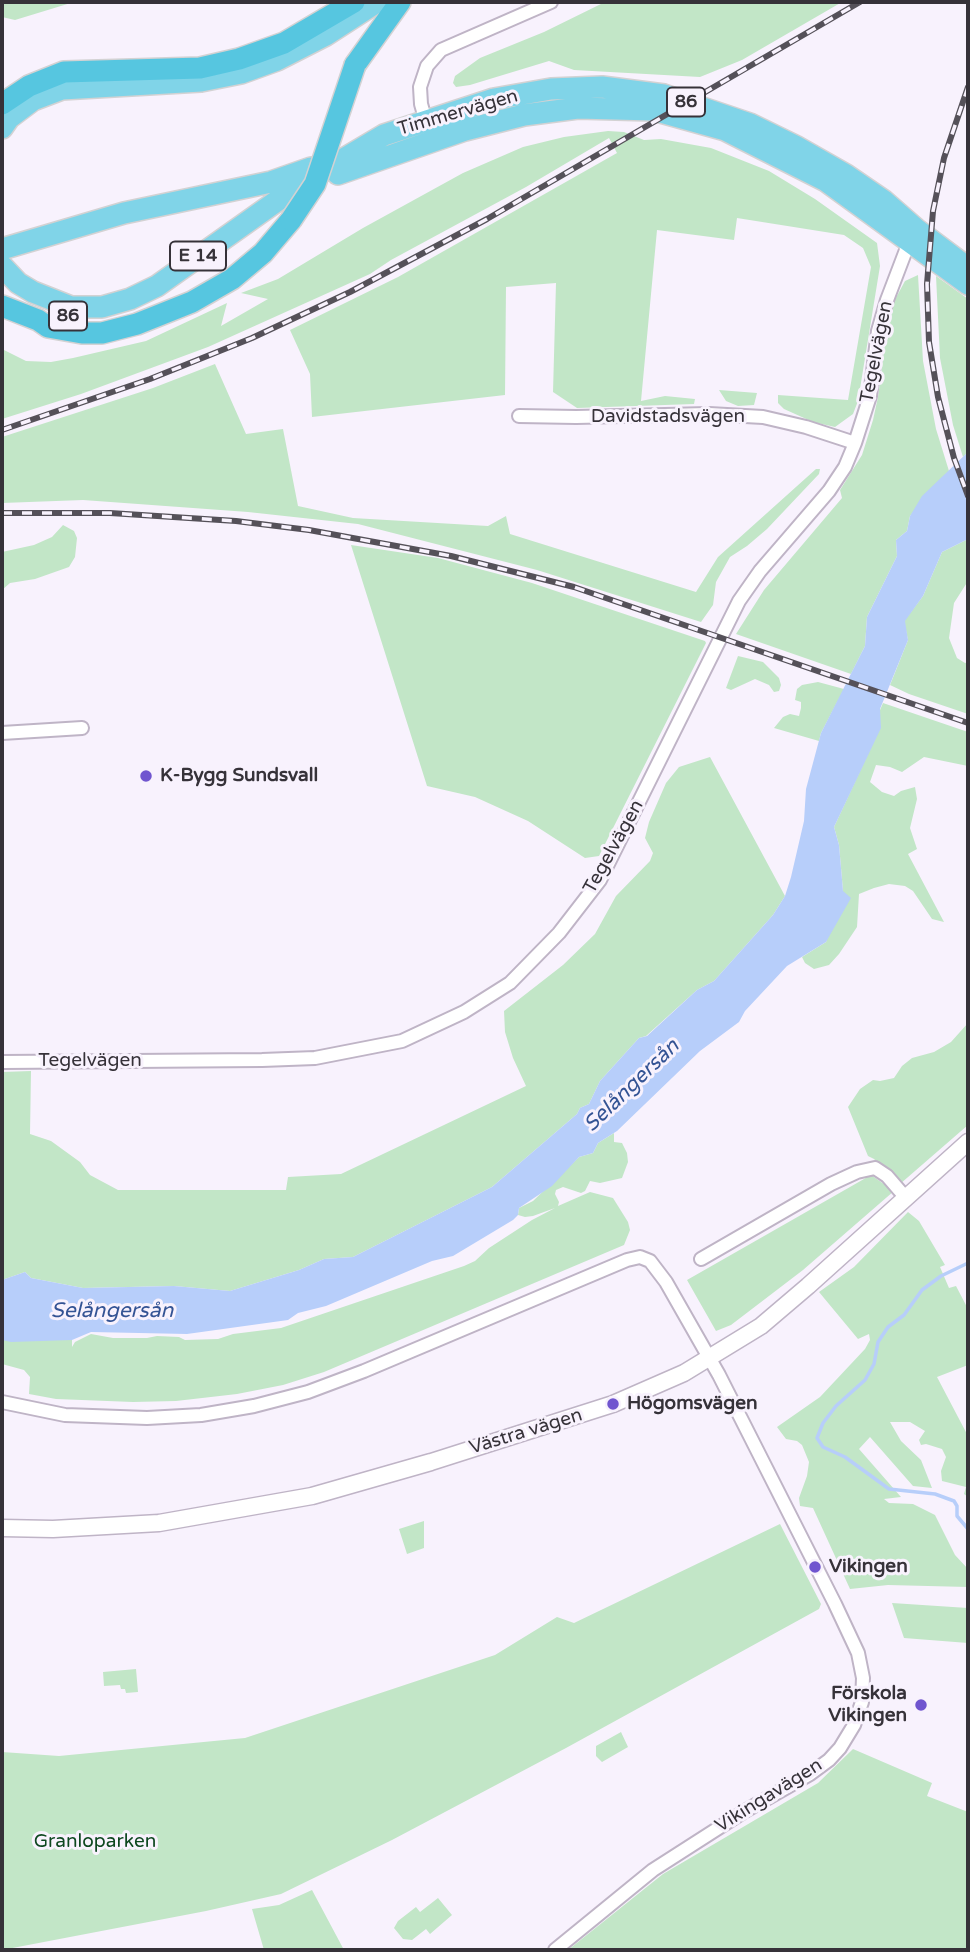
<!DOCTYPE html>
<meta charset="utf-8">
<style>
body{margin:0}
#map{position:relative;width:970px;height:1952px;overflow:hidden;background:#f8f2fd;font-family:"Varela Round",sans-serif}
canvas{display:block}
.frame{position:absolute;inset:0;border:4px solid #363239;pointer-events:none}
</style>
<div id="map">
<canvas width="970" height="1952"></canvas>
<div class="frame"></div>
</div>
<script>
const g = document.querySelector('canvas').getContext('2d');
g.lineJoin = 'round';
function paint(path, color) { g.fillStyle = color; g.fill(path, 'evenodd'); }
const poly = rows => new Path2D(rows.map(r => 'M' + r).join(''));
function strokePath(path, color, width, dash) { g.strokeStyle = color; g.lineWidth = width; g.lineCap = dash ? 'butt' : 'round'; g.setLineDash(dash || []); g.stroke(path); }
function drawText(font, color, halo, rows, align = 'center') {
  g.font = font + ' "Varela Round",sans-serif'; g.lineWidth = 6; g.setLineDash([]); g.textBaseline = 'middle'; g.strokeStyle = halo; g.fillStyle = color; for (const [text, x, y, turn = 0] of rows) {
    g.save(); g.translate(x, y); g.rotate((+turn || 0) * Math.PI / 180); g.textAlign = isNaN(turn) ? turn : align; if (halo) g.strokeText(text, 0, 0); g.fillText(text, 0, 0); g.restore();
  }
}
paint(poly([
 [2,2,74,2,15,20,2,17],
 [605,2,842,2,742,60,700,77,574,70,549,61,470,85,456,87,453,83,455,76,480,58,544,32],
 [608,131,624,132,644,140,661,139,711,148,769,171,815,199,877,243,880,266,858,401,853,414,835,427,813,422,784,409,778,403,778,395,848,400,871,267,863,248,844,235,737,218,734,240,657,230,641,401,665,396,695,399,694,404,577,408,553,392,556,283,506,287,505,395,312,417,310,374,290,330,398,277,617,153,609,138,526,187,391,260,370,274,208,347,81,394,2,419,2,349,26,361,51,362,73,358,146,341,227,303,221,326,268,299,241,293,278,279,363,228,463,173,523,147,564,137],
 [918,275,923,361,936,429,949,471,910,516,907,531,896,540,897,556,867,617,865,646,851,674,736,634,764,590,842,498,840,490,862,455,873,420,878,397,888,320,892,305,905,281],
 [936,276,968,299,968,452,963,457,953,425,940,358],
 [215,364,246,434,283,429,298,506,353,518,488,526,506,516,510,534,696,592,718,557,816,469,820,469,819,474,767,529,747,546,730,557,716,582,713,605,701,622,537,570,358,524,248,512,83,500,2,503,2,437,153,388],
 [719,390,757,393,754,405,738,406,726,401],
 [63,525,74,531,77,538,75,557,69,567,35,579,10,583,2,590,2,552,34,545,52,537],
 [968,539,968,581,954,603,949,638,957,658,965,663,968,662,968,714,909,694,890,685,908,640,904,621,923,596,942,552],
 [351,545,438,558,532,583,705,641,706,643,599,856,585,858,528,821,475,797,427,786],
 [738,656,763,662,779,678,781,685,779,691,774,692,769,685,755,679,731,690,726,688],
 [818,682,844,689,821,733,819,741,774,728,783,717,790,714,799,716,801,708,801,702,795,700,797,689,802,685],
 [883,703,968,732,968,766,924,757,902,772,890,767,876,765,870,782,882,792,894,796,901,791,915,787,917,799,910,828,917,849,908,854,944,922,932,919,913,891,905,886,889,884,874,888,859,894,857,927,839,954,829,965,814,969,805,963,802,957,826,942,843,891,839,845,834,827,880,728,880,710],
 [710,757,785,896,773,915,714,981,697,990,646,1036,639,1038,600,1081,589,1104,580,1108,577,1114,492,1187,353,1257,324,1259,299,1270,230,1291,174,1286,83,1288,31,1278,25,1272,2,1280,2,1072,31,1071,30,1134,51,1141,80,1162,90,1175,118,1190,286,1190,288,1177,341,1174,526,1086,513,1058,505,1032,504,1011,563,965,595,934,616,896,650,861,653,853,645,838,649,822,666,783,679,767],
 [968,1023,968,1125,900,1184,874,1159,868,1156,848,1107,860,1089,873,1080,880,1081,894,1078,902,1066,912,1058,934,1052,951,1042],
 [614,1133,614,1142,622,1143,627,1153,628,1162,622,1178,600,1183,590,1181,585,1191,581,1193,563,1187,556,1190,555,1194,559,1202,558,1206,590,1192,613,1198,628,1222,630,1230,624,1245,324,1372,283,1385,237,1394,176,1401,133,1402,56,1399,29,1394,30,1377,24,1370,2,1364,2,1340,72,1340,72,1347,75,1342,91,1334,113,1338,147,1338,157,1336,179,1337,185,1340,218,1339,233,1334,281,1328,464,1266,475,1261,489,1248,532,1220,555,1208,533,1216,525,1217,518,1215,519,1208,533,1201,579,1157,593,1153,598,1143],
 [871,1175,894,1191,803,1270,731,1325,716,1331,687,1280],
 [908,1212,919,1221,945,1265,940,1267,949,1288,956,1286,968,1309,968,1365,937,1377,968,1436,968,1497,964,1494,966,1487,942,1481,941,1471,946,1457,942,1449,926,1444,921,1445,919,1440,925,1431,910,1422,890,1422,901,1441,921,1460,932,1488,913,1486,870,1437,859,1449,901,1497,884,1499,889,1503,913,1504,935,1515,955,1555,968,1569,968,1587,888,1585,850,1589,813,1508,800,1506,799,1498,807,1476,809,1462,802,1445,797,1441,786,1439,777,1427,820,1397,865,1349,870,1340,869,1334,858,1339,819,1292,854,1267],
 [424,1521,424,1548,407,1554,399,1529],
 [780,1524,821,1604,819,1609,566,1748,392,1840,281,1894,206,1911,2,1950,2,1752,59,1756,245,1738,495,1655,557,1617,574,1623],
 [892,1603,968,1608,968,1643,904,1638],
 [136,1669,138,1692,126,1693,125,1689,121,1689,120,1685,104,1686,103,1672],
 [621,1732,628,1747,602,1762,596,1756,596,1746],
 [853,1749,932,1783,927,1796,968,1812,968,1950,568,1950,663,1874,818,1783],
 [312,1890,344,1950,264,1950,252,1909,279,1905],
 [438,1898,452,1915,430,1934,426,1929,412,1940,403,1939,394,1928,398,1921,416,1907,420,1912]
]), '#c2e6c7');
paint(poly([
 [968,452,968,539,942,552,923,596,905,621,908,640,880,709,881,728,834,827,839,845,843,891,851,898,826,942,787,966,745,1011,739,1022,700,1051,617,1131,598,1143,593,1153,579,1157,552,1186,519,1208,518,1215,513,1220,453,1256,432,1261,326,1306,298,1313,288,1320,187,1334,91,1332,72,1340,11,1342,2,1340,2,1280,25,1272,31,1278,83,1288,174,1286,230,1291,299,1270,324,1259,353,1257,492,1187,577,1114,580,1108,589,1104,600,1081,639,1038,647,1036,697,990,714,981,773,915,785,896,791,877,804,821,806,789,821,733,865,646,867,617,897,556,896,540,907,531,910,516,922,496]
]), '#b7cefa');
strokePath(poly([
 [968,1263,941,1276,922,1290,904,1315,888,1327,878,1342,874,1364,865,1380,836,1406,823,1423,817,1438,823,1447,845,1457,889,1489,935,1494,954,1501,957,1506,957,1516,968,1529]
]), '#b7cefa', 3.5);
const minor = poly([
 [427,125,421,104,420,87,427,66,441,50,551,2],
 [519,416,576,417,709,414,763,417,806,427,855,443],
 [2,733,82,728],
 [2,1062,262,1060,315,1058,402,1041,464,1012,510,983,559,933,600,880,739,601,760,571,829,491,845,467,855,443,870,396,878,331,887,300,911,237],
 [701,1259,831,1184,857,1172,875,1168,887,1176,906,1198],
 [2,1402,65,1415,147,1418,201,1415,254,1406,308,1392,364,1371,627,1260,640,1257,650,1261,666,1282,719,1375,835,1604,858,1653,863,1678,862,1702,854,1725,840,1748,829,1760,810,1774,745,1811,653,1870,555,1950]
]);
const tertiary = poly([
 [2,1528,53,1529,159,1523,312,1496,431,1462,613,1404,684,1373,761,1326,808,1286,968,1142]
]);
const primary = poly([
 [2,128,9,118,33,100,62,89,201,81,241,73,277,60,326,35,377,2],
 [338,174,465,130,524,115,578,108,653,110,725,130,826,181,968,284],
 [2,249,124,213,271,182,311,168],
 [2,266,18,283,33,292,71,307,102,307,130,299,157,286,298,186,384,135,494,99,551,89,602,87,664,95,750,124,795,146,846,175,884,201,916,229,968,268]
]);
const trunk = poly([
 [355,65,400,2],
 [2,104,29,86,64,72,200,68,239,59,284,43,354,2],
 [2,306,38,320,48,327,82,333,102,333,137,324,192,302,232,279,263,253,291,220]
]);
strokePath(minor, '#bfb4c6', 16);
strokePath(tertiary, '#bfb4c6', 19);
strokePath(primary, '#d3d2d3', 24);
strokePath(trunk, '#d3d2d3', 24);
strokePath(minor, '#fff', 12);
strokePath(tertiary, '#fff', 16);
strokePath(primary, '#80d4e8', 21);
strokePath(trunk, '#56c6e0', 21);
const rail = poly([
 [968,87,944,158,933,211,927,284,929,342,938,397,954,458,968,496],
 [2,430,150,379,252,338,350,292,487,219,860,2],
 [2,513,110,513,236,521,309,530,451,556,574,587,968,723]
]);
strokePath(rail, '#555159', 6);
strokePath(rail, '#f8f2fd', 3.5, [10]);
const trunkBridge = poly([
 [291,220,315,184,355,65]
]);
strokePath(trunkBridge, '#d3d2d3', 24, []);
strokePath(trunkBridge, '#56c6e0', 21);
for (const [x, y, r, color] of [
 [146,776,7,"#7055cf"],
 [613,1404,7,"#7055cf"],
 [815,1567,7,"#7055cf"],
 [921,1705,7,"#7055cf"]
]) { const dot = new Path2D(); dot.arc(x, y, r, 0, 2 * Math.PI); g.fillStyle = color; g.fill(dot); strokePath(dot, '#f8f2fd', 2.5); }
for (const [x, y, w] of [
 [686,102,38],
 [198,256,56],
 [68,316,38]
]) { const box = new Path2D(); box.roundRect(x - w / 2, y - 14.5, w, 29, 5); g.fillStyle = '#f8f2fd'; g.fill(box); strokePath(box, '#363239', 2); }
drawText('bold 18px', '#363239', null, [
 ["86",686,102],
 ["E 14",198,256],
 ["86",68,316]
]);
drawText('19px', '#363239', '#f8f2fd', [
 ["Timmervägen",458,113,-16],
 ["Tegelvägen",877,352,-79],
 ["Davidstadsvägen",668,417],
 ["Tegelvägen",614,847,-61],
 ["Tegelvägen",90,1061],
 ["Västra vägen",526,1432,-17],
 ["Vikingavägen",769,1796,-32]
]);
drawText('bold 19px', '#363239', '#f8f2fd', [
 ["K-Bygg Sundsvall",160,776],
 ["Högomsvägen",627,1404],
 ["Vikingen",829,1567],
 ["Förskola",907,1694,"right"],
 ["Vikingen",907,1716,"right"]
], 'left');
drawText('19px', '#0d471f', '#f8f2fd', [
 ["Granloparken",95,1842]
]);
drawText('italic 21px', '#335394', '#f8f2fd', [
 ["Selångersån",632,1086,-44],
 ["Selångersån",112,1311]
]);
</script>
